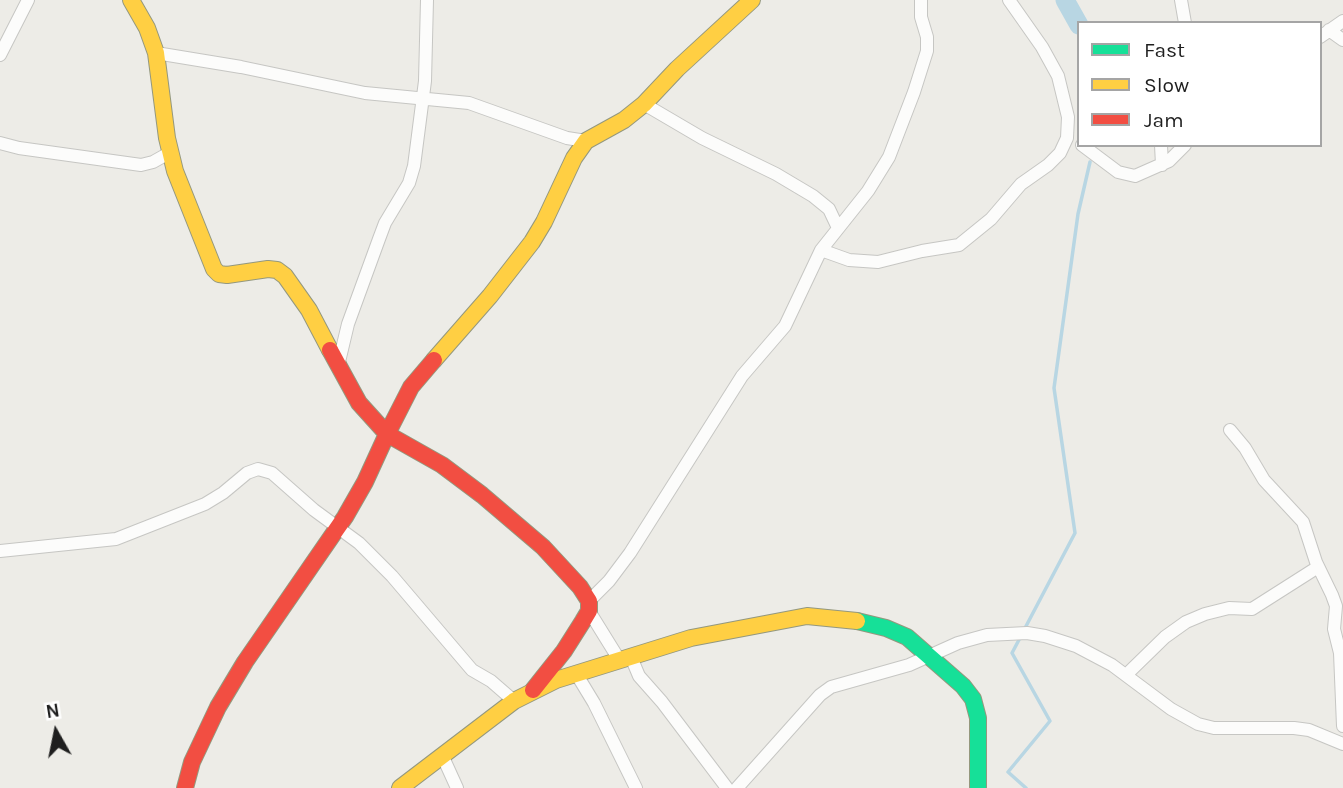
<!DOCTYPE html>
<style>
body{margin:0}
#map{position:relative;width:1343px;height:788px;overflow:hidden;background:#edece7;font-family:Karla,sans-serif}
canvas{display:block}
.legend{position:absolute;left:1077px;top:21px;width:245px;height:126px;box-sizing:border-box;background:#fff;border:2px solid #a5a5a5;margin:0;padding:9px 12px;list-style:none;font-size:21px;color:#1f1f1f}
.legend li{display:flex;align-items:center;gap:14px;height:35px}
.legend b{width:35px;border:2px solid #a5a5a5}
.north{position:absolute;left:21px;top:697px;width:70px;height:70px;-webkit-text-stroke:5px #fff;paint-order:stroke;rotate:351deg;font-size:19px;font-weight:700;line-height:28px;text-align:center;color:#1f1f1f}
.north::after{content:'';display:block;margin:auto;width:24px;height:32px;background:#1f1f1f;clip-path:polygon(50% 0,100% 100%,50% 72%,0 100%)}
</style>
<div id="map">
<canvas width="1343" height="788"></canvas>
<ul class="legend">
<li><b style="height:9px;background:#16e098"></b>Fast</li>
<li><b style="height:9px;background:#ffcf43"></b>Slow</li>
<li><b style="height:9px;background:#f24e42"></b>Jam</li>
</ul>
<div class="north">N</div>
</div>
<script>
const g = document.querySelector('canvas').getContext('2d');
g.lineJoin = 'round';
const poly = rows => new Path2D(rows.map(r => 'M' + r).join(''));
function strokePath(path, color, width, dash) { g.strokeStyle = color; g.lineWidth = width; g.lineCap = dash ? 'butt' : 'round'; g.setLineDash(dash || []); g.stroke(path); }
strokePath(poly([
 [1024,630,1075,533,1054,388,1078,214,1090,162],
 [1021,636,1012,653,1050,721,1008,772,1026,788]
]), '#b8d6e3', 3.5);
strokePath(poly([
 [1065,0,1079,25]
]), '#b8d6e3', 19);
const street = poly([
 [1181,0,1185,23],
 [1329,30,1343,40],
 [1320,37,1343,21],
 [156,53,241,67,365,93,469,103,567,138,586,141],
 [0,55,28,0],
 [644,104,702,138,776,174,813,196,829,209,838,228],
 [0,143,19,148,141,165,153,162,169,153],
 [1082,145,1118,172,1135,176,1169,161,1185,145],
 [1161,145,1162,165],
 [821,250,849,260,878,262,922,251,959,245,991,219,1021,184,1048,165,1060,153,1067,138,1068,117,1058,76,1042,47,1009,0],
 [338,366,348,324,379,239,385,223,409,183,414,166,425,81,427,0],
 [1230,430,1245,448,1264,480,1303,522,1316,562,1332,595,1336,606,1334,629,1340,653,1343,726],
 [0,551,116,539,205,504,223,493,247,473,258,469,272,473,314,510,359,543,392,576,472,670,491,681,514,701],
 [589,601,609,581,630,553,742,376,785,326,821,250,868,191,889,157,914,92,927,51,927,37,921,17,921,0],
 [589,611,620,661],
 [631,657,639,676,662,702,727,788],
 [577,675,594,703,636,788],
 [1126,675,1165,637,1186,622,1205,614,1229,608,1252,609,1318,567],
 [442,755,457,788],
 [737,788,820,695,831,687,909,665,958,643,987,635,1027,633,1045,636,1076,646,1112,665,1171,709,1198,724,1214,728,1294,728,1309,730,1343,744]
]);
const fast = poly([
 [857,621,886,628,907,637,963,686,973,699,978,718,978,788]
]);
const slow = poly([
 [131,0,147,28,156,53,167,138,175,171,214,269,219,274,227,275,268,269,277,270,285,276,309,310,330,350],
 [434,360,490,296,532,242,544,222,574,158,586,141,624,120,644,104,677,69,752,0],
 [400,788,514,701,556,680,691,638,807,616,857,621]
]);
const jam = poly([
 [434,360,411,387,387,434,442,465,482,495,543,547,580,587,589,601,589,611,583,621,564,651,533,690],
 [185,788,192,762,218,707,245,662,345,517,365,482,387,434,359,403,330,350]
]);
strokePath(street, '#c6c6c3', 14);
strokePath(fast, '#94987e', 18);
strokePath(slow, '#94987e', 18);
strokePath(jam, '#94987e', 18);
strokePath(street, '#fcfcfb', 12);
strokePath(fast, '#16e098', 16);
strokePath(slow, '#ffcf43', 16);
strokePath(jam, '#f24e42', 16);
</script>
